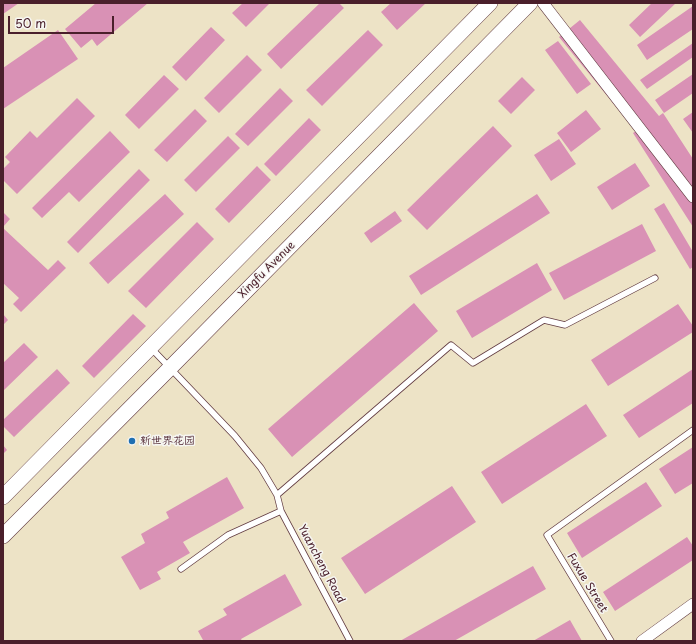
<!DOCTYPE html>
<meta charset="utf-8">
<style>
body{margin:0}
#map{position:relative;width:696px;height:644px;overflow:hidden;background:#ede3c6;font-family:"Playpen Sans",sans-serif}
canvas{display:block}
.frame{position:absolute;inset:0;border:4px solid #4a1f2b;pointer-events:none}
.scale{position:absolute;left:8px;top:16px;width:106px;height:18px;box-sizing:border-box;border:2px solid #4a1f2b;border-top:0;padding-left:5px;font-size:12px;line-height:14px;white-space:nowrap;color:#4a1f2b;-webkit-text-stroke:3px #f6f6f2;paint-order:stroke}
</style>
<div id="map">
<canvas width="696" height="644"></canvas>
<div class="frame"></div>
<div class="scale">50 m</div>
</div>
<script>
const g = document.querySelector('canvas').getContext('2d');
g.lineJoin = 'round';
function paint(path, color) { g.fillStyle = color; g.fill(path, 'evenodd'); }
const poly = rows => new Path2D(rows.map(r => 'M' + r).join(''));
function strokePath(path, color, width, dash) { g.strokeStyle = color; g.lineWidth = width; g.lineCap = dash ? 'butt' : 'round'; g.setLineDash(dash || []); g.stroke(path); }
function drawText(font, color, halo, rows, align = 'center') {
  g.font = font + ' "Playpen Sans","LXGW WenKai TC",sans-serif'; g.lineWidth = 3; g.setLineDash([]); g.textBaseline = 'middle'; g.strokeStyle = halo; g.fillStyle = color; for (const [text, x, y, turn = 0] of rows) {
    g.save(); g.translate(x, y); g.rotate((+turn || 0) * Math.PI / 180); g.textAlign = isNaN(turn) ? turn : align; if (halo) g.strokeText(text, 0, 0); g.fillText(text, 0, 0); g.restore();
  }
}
paint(poly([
 [3,3,19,3,3,14],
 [96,3,148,3,97,46,92,39,81,48,65,29],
 [243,3,270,3,246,27,232,13],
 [320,3,339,3,344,8,281,69,267,54],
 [391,3,426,3,397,30,381,12],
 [652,3,676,3,640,37,629,25],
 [693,6,693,29,647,60,637,45],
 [580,20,659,116,663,113,693,159,693,227,633,133,636,131,559,37],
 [211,27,225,40,186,81,172,67],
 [58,30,78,59,3,109,3,68],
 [368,30,383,45,322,106,306,90],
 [558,41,591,84,577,94,545,50],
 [693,43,693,57,647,89,640,80],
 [247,55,262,70,219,113,204,98],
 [693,74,693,93,664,113,655,100],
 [164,75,179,89,139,129,125,115],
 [522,77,535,90,511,114,498,101],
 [280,88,293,101,248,146,235,134],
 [77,98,95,116,17,194,3,180,3,169,10,162,5,157,30,131,37,138],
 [195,109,207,121,167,162,154,150],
 [586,110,601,129,571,152,557,133],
 [693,112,693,133,683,119],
 [309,118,321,130,276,176,264,164],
 [493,126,512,146,427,230,407,210],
 [110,131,130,152,79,202,69,192,42,218,32,208],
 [228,136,240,148,196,192,184,180],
 [559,139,576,164,551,181,534,155],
 [635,163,650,186,612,210,597,187],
 [257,166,271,180,229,223,215,209],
 [139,169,150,180,78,253,67,242],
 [165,194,184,214,108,284,89,263],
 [537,194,550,213,421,295,409,276],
 [664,203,693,252,693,267,690,269,654,209],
 [395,211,402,221,371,243,364,233],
 [3,212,10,219,3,227],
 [197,222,214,239,146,308,128,291],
 [642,224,656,251,564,300,549,273],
 [3,228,48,270,58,260,66,268,21,312,13,304,19,298,3,283],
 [537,263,552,290,472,338,456,311],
 [414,303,438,331,292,457,268,429],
 [678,304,693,326,693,332,608,386,591,360],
 [3,314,8,320,3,325],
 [133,314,146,326,94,378,82,366],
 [24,343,38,357,3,391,3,363],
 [57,369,70,383,14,437,3,426,3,420],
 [693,369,693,403,639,438,623,415],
 [586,404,607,436,502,504,481,472],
 [3,445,7,450,3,454],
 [693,447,693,483,675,494,659,469],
 [227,477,244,508,183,542,190,553,157,572,161,579,140,590,121,557,145,543,141,534,169,518,166,512],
 [646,482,662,506,582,558,567,533],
 [452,486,476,522,365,594,341,558],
 [687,537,693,546,693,560,615,611,603,592],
 [533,566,546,589,454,641,400,641],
 [285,574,302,605,241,639,242,641,201,641,203,640,198,631,227,615,223,609],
 [570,620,582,641,533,641]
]), '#d991b5');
const lane = poly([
 [151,348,235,436,261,468,277,495,281,511,350,641],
 [277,495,451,345,473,363,544,320,565,325,655,278],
 [181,569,228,535,281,511],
 [611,641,547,535,693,430]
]);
const street = poly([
 [543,3,693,197],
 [642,641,693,604]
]);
const secondary = poly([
 [3,497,490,3],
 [3,536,171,367,530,3]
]);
strokePath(lane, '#623c42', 7);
strokePath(street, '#623c42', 12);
strokePath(secondary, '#623c42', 16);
strokePath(lane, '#fff', 5.5);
strokePath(street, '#fff', 11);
strokePath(secondary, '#fff', 15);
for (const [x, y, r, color] of [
 [132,441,4,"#1f6fb2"]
]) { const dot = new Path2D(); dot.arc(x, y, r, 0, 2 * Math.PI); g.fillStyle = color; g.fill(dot); strokePath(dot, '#f6f6f2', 1.5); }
drawText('11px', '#4a1f2b', '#f6f6f2', [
 ["Xingfu Avenue",267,270,-45],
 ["Yuancheng Road",321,564,62],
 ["Fuxue Street",587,583,59]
]);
drawText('11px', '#4a1f2b', '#f6f6f2', [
 ["新世界花园",140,441]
], 'left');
</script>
